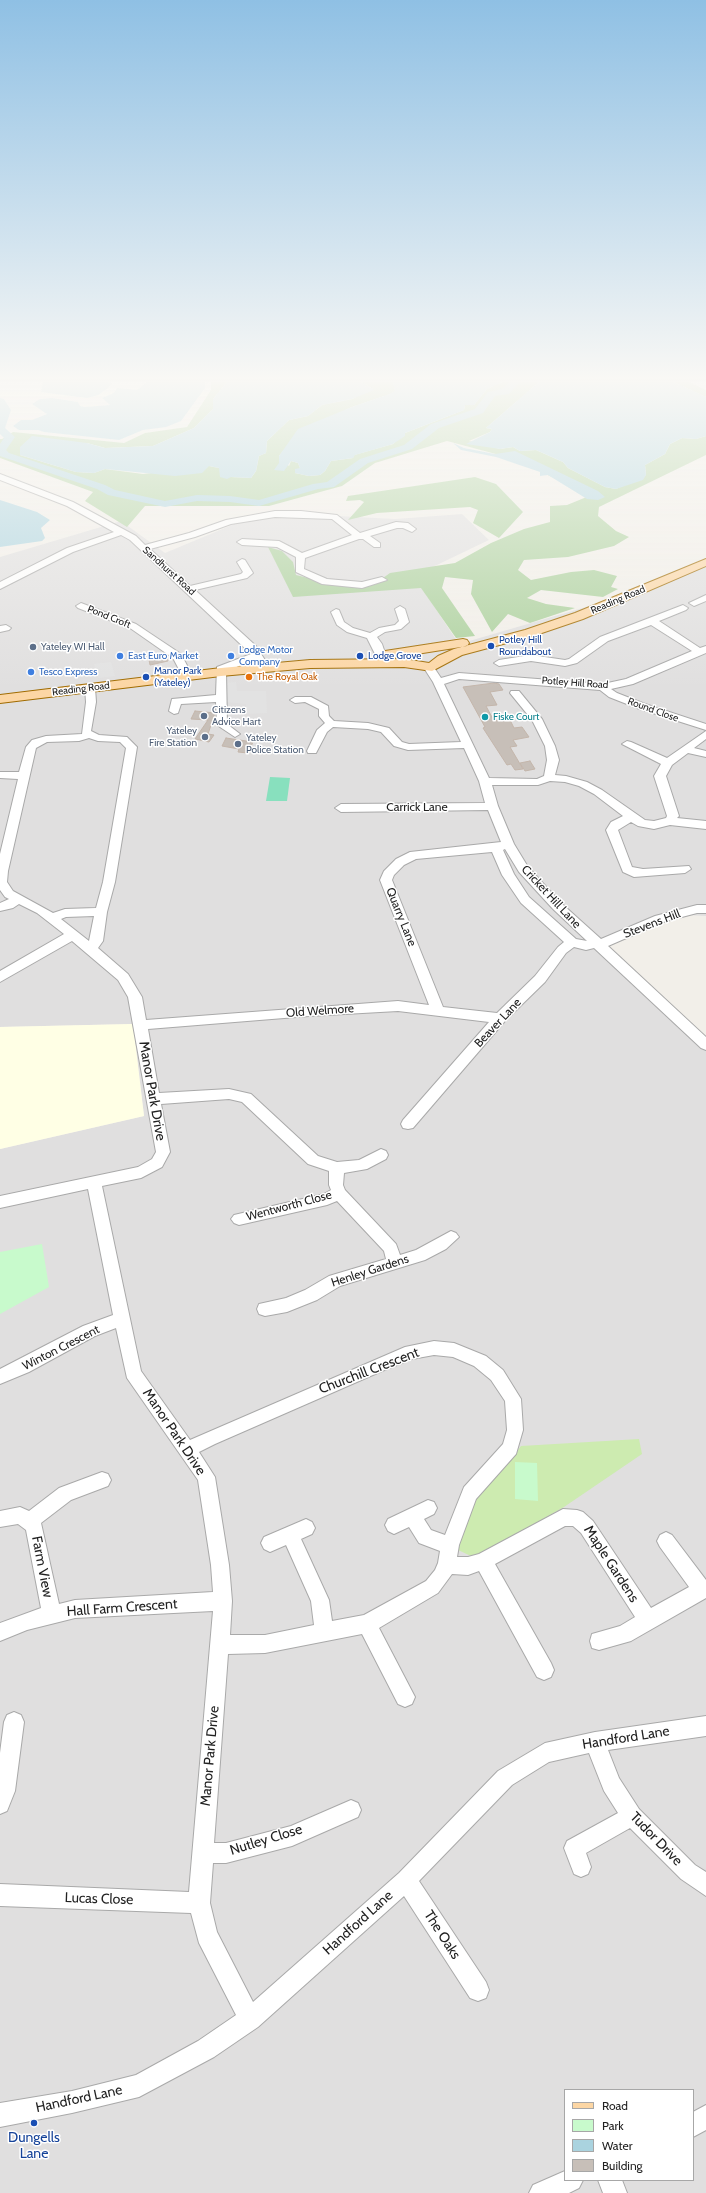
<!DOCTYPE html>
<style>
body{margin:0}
#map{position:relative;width:706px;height:2193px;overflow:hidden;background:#f2efe9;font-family:Cabin,sans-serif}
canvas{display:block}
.legend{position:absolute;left:564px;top:2089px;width:130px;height:92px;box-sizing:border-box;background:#fff;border:1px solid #a7a7a7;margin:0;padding:5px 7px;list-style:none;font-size:12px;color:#222}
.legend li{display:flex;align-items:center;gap:8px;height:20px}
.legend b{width:20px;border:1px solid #a7a7a7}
</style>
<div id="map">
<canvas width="706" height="2193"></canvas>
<ul class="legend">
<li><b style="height:5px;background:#fcd6a4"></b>Road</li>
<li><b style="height:11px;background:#c8facc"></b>Park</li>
<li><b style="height:11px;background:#aad3df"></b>Water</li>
<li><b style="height:11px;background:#c7bfb8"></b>Building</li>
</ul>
</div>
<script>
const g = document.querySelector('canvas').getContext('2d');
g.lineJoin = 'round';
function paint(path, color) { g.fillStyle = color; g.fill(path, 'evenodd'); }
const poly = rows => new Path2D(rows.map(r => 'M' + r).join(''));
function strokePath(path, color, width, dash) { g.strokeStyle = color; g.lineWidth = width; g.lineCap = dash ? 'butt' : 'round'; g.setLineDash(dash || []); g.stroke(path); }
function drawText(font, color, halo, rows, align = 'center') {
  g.font = font + ' Cabin,sans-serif'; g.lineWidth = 3; g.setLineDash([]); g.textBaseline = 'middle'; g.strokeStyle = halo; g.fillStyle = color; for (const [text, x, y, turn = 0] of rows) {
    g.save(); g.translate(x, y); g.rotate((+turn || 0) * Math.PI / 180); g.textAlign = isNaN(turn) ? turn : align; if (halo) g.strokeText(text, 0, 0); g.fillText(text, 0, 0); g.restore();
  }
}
paint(poly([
 [263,512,395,519,462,514,489,540,414,576,459,644,651,588,706,565,706,916,687,915,589,942,706,1042,706,2193,0,2193,0,1149,144,1116,133,1024,0,1027,0,557,121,521,165,553],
 [565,2090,693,2090,693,2180,565,2180]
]), '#e0dfdf');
paint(poly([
 [133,1024,144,1116,0,1149,0,1027]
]), '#ffffe5');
paint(poly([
 [639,1439,642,1454,564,1507,475,1558,456,1549,478,1491,503,1469,521,1446]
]), '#cdebb0');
paint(poly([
 [211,382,227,382,213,399,213,409,194,428,153,446,105,448,87,443,20,455,76,472,94,473,105,469,143,474,209,466,219,468,231,477,251,478,256,471,259,456,266,453,267,441,289,420,308,416,322,405,352,399,373,389,362,382,393,382,395,391,390,394,352,407,328,418,289,444,279,456,289,466,291,461,298,463,300,468,295,473,309,476,320,475,325,471,331,461,353,458,354,455,393,444,405,433,464,410,465,405,474,405,487,389,502,382,539,382,486,428,492,429,490,432,469,441,500,449,513,447,520,451,536,450,563,462,568,468,605,487,616,489,646,475,645,465,665,454,670,444,682,438,696,439,706,436,706,455,599,507,598,516,616,531,629,537,614,546,568,557,524,560,518,570,531,580,571,572,594,570,617,576,611,587,618,589,603,597,541,590,527,598,546,604,575,608,530,623,508,614,492,632,471,594,473,580,445,577,442,588,475,636,456,638,421,588,293,597,268,547,282,551,293,562,296,575,316,580,376,583,390,573,455,563,491,543,524,529,550,522,550,506,567,505,589,496,518,460,447,441,375,463,342,486,269,506,145,506,127,527,85,501,93,492,0,458,0,439,2,439,13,432,124,443,145,433,187,427,211,390],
 [674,382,689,382,706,390,706,397],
 [475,477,496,484,523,512,499,538,473,523,478,510,470,507,377,513,348,520,364,502,360,500,346,501,348,496]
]), '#add19e');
paint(poly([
 [42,1244,49,1287,0,1314,0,1252],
 [515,1462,537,1463,538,1501,515,1499]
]), '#c8facc');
paint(poly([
 [270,777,290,778,287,801,266,801]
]), '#88e0be');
paint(poly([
 [111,662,115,676,98,678,94,664],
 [236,682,237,691,266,691,267,713,245,714,246,704,226,702,225,683]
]), '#e2e2e2');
paint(poly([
 [43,382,107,382,112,383,108,388,98,395,87,398,41,392],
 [147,382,205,382,205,388,181,421,166,427,143,430,119,440,44,432,38,430,19,430,13,426,21,420,32,420,47,414,32,404,40,399,52,398,78,402,80,406,85,407,110,405,102,398,114,393,117,388,137,390],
 [227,382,362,382,374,390,352,399,322,405,308,416,289,420,267,441,266,453,259,456,256,471,251,478,231,477,227,479,220,477,219,468,209,466,202,473,175,476,105,469,94,473,76,472,20,455,20,447,32,436,87,443,105,448,153,446,194,428,213,409,213,399],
 [393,382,502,382,487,389,474,405,465,405,464,410,405,433,405,436,393,444,355,455,353,458,331,461,325,471,320,475,309,476,295,473,295,469,300,468,298,463,291,461,284,471,274,470,279,463,279,456,298,429,352,407,390,394,395,391],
 [539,382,674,382,706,397,706,436,696,439,682,438,670,444,665,454,645,465,646,475,643,480,616,489,605,487,568,468,563,462,536,450,520,451,513,447,500,449,466,444,490,432,492,429,486,428],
 [453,443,464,448,495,454,515,451,598,491,605,497,598,500,587,499,548,475,540,476,540,472,496,457,461,450],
 [0,500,37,512,50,520,41,528,45,538,42,541,0,547]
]), '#aad3df');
paint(poly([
 [510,382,520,382,509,394,495,396,483,413,439,428,412,449,368,463,334,487,318,489,259,506,230,502,197,501,165,507,108,495,97,489,0,456,0,444,4,438,0,434,0,398,4,399,11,410,5,428,15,437,6,450,9,453,105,485,115,490,165,501,197,495,230,496,259,500,313,484,327,482,360,459,404,445,431,424,475,409,488,392,502,389,510,382]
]), '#aad3df');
const building = poly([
 [164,654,167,656,168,661,150,665,148,655,164,654],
 [494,683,499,684,503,690,490,692,497,705,486,706,494,721,509,718,514,728,522,727,529,737,513,740,517,746,510,747,523,769,515,770,511,764,507,765,483,728,485,727,463,687,494,683],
 [195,711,215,713,208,734,214,735,209,742,195,739,208,720,191,719,195,711],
 [226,738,253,742,248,753,238,752,239,749,222,746,226,738],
 [530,761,535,769,525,771,520,763,530,761]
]);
paint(building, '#c7bfb8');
strokePath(building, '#c4b6ab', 1);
const minor = poly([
 [0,474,73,502,136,536,145,545,189,533,226,520,275,511,301,511,337,515,360,533,396,522,408,523,416,529,412,532,403,528,397,528,370,536,380,543,380,547,374,547,363,539,359,539,305,558,304,569,327,579,362,582,382,577,387,580,362,588,322,584,296,572,296,557,277,547,242,545,237,542,242,539,279,541,302,553,352,535,332,519,275,517,231,524,195,537,150,549,190,586,241,574,243,572,237,562,242,559,245,560,253,573,247,578,195,590,256,646,270,668,265,671,261,670,255,660,226,671,227,724,240,734,235,737,217,725,216,702,181,704,178,713,174,714,169,711,172,699,216,695,217,667,251,654,130,540,121,535,73,552,0,589,0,582,67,548,114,532,67,506,0,480,0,474],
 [706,595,706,601,694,606,689,603,706,595],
 [81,603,136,624,181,654,193,677,192,679,184,679,173,658,130,628,78,608,76,606,81,603],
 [683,605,688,608,686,610,659,621,700,648,706,646,706,653,633,684,611,689,617,693,645,704,706,724,706,730,637,708,609,697,600,690,459,679,444,684,489,778,537,779,544,776,547,760,545,746,532,720,510,693,511,691,519,691,542,719,555,746,559,760,555,775,566,776,587,782,602,790,645,820,654,821,666,818,667,816,654,776,661,764,622,744,627,741,631,742,667,758,706,731,706,739,694,748,706,751,706,757,688,753,672,765,666,776,679,816,677,818,706,821,706,829,670,825,654,829,638,826,631,822,618,830,632,867,643,869,689,866,691,869,685,873,634,877,623,872,606,830,611,822,623,816,594,794,579,786,565,782,550,781,538,785,492,785,498,806,514,844,528,867,561,903,601,939,655,916,697,905,706,905,706,913,697,913,663,922,608,946,706,1037,706,1050,701,1048,594,948,586,950,574,947,566,953,545,982,505,1021,413,1128,408,1129,403,1128,401,1124,403,1120,489,1022,398,1011,309,1016,148,1029,159,1093,229,1089,251,1094,318,1156,337,1162,359,1160,381,1149,386,1151,388,1155,386,1159,367,1169,344,1173,343,1185,345,1190,396,1244,400,1255,416,1250,451,1231,456,1233,459,1237,446,1249,425,1260,340,1286,317,1300,287,1312,265,1316,259,1314,257,1309,259,1304,286,1298,305,1290,329,1276,386,1259,384,1251,337,1201,327,1205,239,1225,234,1223,231,1219,234,1215,324,1194,331,1190,329,1185,329,1171,308,1164,242,1102,229,1099,161,1104,170,1152,162,1167,141,1178,102,1186,141,1371,190,1440,405,1347,434,1341,454,1343,486,1356,503,1370,521,1399,523,1430,516,1454,476,1499,459,1545,457,1557,468,1557,479,1554,563,1509,577,1510,583,1512,593,1521,651,1608,689,1587,660,1547,657,1541,660,1535,666,1532,672,1535,706,1580,706,1598,631,1641,599,1650,592,1648,590,1641,592,1634,620,1626,635,1617,581,1533,573,1526,565,1526,495,1564,551,1663,554,1670,551,1677,544,1680,537,1677,479,1571,468,1575,452,1574,438,1593,379,1628,415,1697,412,1704,405,1707,398,1704,362,1634,265,1653,228,1654,214,1843,226,1843,291,1826,351,1800,358,1803,361,1810,358,1817,292,1846,226,1863,213,1863,210,1903,217,1932,253,2002,399,1873,498,1771,545,1743,595,1732,706,1716,706,1736,608,1750,619,1778,639,1809,695,1865,706,1872,706,1896,681,1879,630,1828,586,1853,591,1867,588,1874,581,1877,574,1874,564,1848,567,1841,618,1813,604,1791,589,1753,549,1762,512,1785,419,1881,486,1982,489,1990,486,1998,478,2001,470,1998,404,1896,258,2027,214,2057,139,2097,72,2113,0,2127,0,2103,72,2091,136,2075,198,2041,236,2015,199,1943,191,1913,0,1906,0,1884,189,1892,213,1611,75,1618,27,1630,0,1641,0,1623,41,1608,26,1530,18,1524,0,1527,0,1511,20,1507,29,1511,59,1488,102,1472,108,1474,111,1480,108,1486,71,1500,41,1523,59,1604,75,1600,213,1592,211,1565,198,1480,127,1378,116,1328,95,1336,29,1372,0,1384,0,1369,83,1326,113,1315,88,1189,0,1208,0,1196,138,1167,152,1159,156,1152,128,997,118,980,72,941,0,982,0,971,64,934,37,913,19,904,13,908,0,911,0,903,9,899,5,897,0,890,0,854,18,779,0,778,0,772,19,772,26,747,32,740,46,736,82,734,86,702,85,688,90,685,95,688,96,702,91,731,99,735,127,737,137,747,115,882,107,912,103,941,98,948,128,974,142,997,146,1020,398,1001,429,1005,380,880,384,871,396,859,410,852,501,842,488,810,341,812,335,808,341,804,485,803,479,781,464,748,408,750,394,746,381,732,368,729,333,727,327,732,316,753,308,753,307,751,317,730,325,723,319,716,319,709,305,702,295,703,290,700,295,697,311,697,328,706,329,716,334,721,368,723,389,728,402,742,409,744,461,742,433,682,424,668,425,666,433,666,441,678,459,673,603,684,626,679,692,651,651,625,608,641,577,663,565,666,531,661,499,666,494,663,499,660,531,655,565,660,569,659,600,637,683,605],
 [89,738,98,741,120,742,126,748,103,882,96,908,65,909,53,913,13,891,7,882,8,871,36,748,47,742,79,741,89,738],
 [505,849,519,872,553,909,587,941,576,939,529,897,514,874,503,850,505,849],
 [492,852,502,875,521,903,564,942,558,947,535,976,497,1013,443,1007,392,880,394,875,404,865,416,859,492,852],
 [94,916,89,941,61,919,66,917,94,916],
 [434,1355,453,1357,474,1366,491,1380,505,1401,507,1430,503,1444,464,1487,445,1535,431,1530,424,1519,434,1514,437,1508,434,1502,428,1500,388,1519,385,1525,388,1531,394,1534,409,1527,419,1543,440,1551,438,1563,435,1570,426,1581,364,1615,332,1621,329,1600,301,1539,312,1534,315,1528,312,1522,306,1519,264,1537,261,1543,264,1549,270,1552,286,1545,311,1601,314,1625,265,1635,230,1635,232,1601,229,1565,215,1477,199,1452,215,1444,382,1371,412,1359,434,1355],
 [400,606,405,609,409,622,401,629,385,632,377,637,382,644,386,656,381,659,376,656,367,638,347,632,337,625,331,612,336,609,339,610,344,622,353,628,370,633,379,628,395,625,399,621,395,609,400,606],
 [6,625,11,628,9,630,0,632,0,626,6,625],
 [14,1712,21,1715,24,1722,15,1791,7,1811,0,1814,0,1753,4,1722,7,1715,14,1712],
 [706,2105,706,2130,693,2137,693,2112,706,2105],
 [565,2171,565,2180,583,2180,579,2188,569,2193,529,2193,533,2185,565,2171],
 [598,2180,622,2180,627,2193,603,2193,598,2180]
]);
const major = poly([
 [706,559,706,566,583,619,533,636,462,655,432,671,404,667,310,668,221,676,0,703,0,695,221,668,310,660,404,659,429,663,438,656,454,649,525,630,575,613,706,559],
 [463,639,467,640,469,643,467,646,385,659,379,655,385,651,463,639]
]);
strokePath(minor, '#a9a9a9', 2);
strokePath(major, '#a06b00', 2);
paint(minor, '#fff');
paint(major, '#fcd6a4');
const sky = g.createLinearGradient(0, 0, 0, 689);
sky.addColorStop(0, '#8fc0e4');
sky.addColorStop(0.55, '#f9f8f5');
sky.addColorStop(1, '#f9f8f500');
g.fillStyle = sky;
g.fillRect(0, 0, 706, 689);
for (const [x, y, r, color] of [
 [491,646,4,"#1a4fb4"],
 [33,647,4,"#5c6f8a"],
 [120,656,4,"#3f7fe0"],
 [231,656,4,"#3f7fe0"],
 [360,656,4,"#1a4fb4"],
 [31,672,4,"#3f7fe0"],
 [146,677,4,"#1a4fb4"],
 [249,677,4,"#e8710a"],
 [204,716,4,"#5c6f8a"],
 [485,717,4,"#0f9aa8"],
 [205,737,4,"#5c6f8a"],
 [238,744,4,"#5c6f8a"],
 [34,2123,4,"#1a4fb4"]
]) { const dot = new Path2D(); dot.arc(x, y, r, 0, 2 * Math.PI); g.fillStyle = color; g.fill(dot); strokePath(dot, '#fff', 1.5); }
drawText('10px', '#222', '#fff', [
 ["Sandhurst Road",169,571,42],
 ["Reading Road",618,600,-23],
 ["Pond Croft",109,617,22],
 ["Potley Hill Road",575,683,4],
 ["Reading Road",81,689,-7],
 ["Round Close",653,710,20]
]);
drawText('10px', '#164399', '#fff', [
 ["Potley Hill",499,640],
 ["Roundabout",499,652],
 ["Lodge Grove",368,656],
 ["Manor Park",154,671],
 ["(Yateley)",154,683]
], 'left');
drawText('10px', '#4e5e75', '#fff', [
 ["Yateley WI Hall",41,647],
 ["Citizens",212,710],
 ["Advice Hart",212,722],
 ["Yateley",197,731,"right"],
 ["Fire Station",197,743,"right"],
 ["Yateley",246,738],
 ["Police Station",246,750]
], 'left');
drawText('10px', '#366cbe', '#fff', [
 ["Lodge Motor",239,650],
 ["Company",239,662],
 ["East Euro Market",128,656],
 ["Tesco Express",39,672]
], 'left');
drawText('10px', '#c56008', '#fff', [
 ["The Royal Oak",257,677]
], 'left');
drawText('10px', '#0d838f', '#fff', [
 ["Fiske Court",493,717]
], 'left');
drawText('12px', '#222', '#fff', [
 ["Carrick Lane",417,807],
 ["Cricket Hill Lane",551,897,47],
 ["Quarry Lane",401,917,68],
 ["Stevens Hill",652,924,-21],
 ["Old Welmore",320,1011,-4],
 ["Beaver Lane",498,1023,-47],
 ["Wentworth Close",289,1206,-15],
 ["Henley Gardens",370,1271,-18],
 ["Winton Crescent",61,1348,-27]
]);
drawText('14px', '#222', '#fff', [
 ["Manor Park Drive",152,1091,80],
 ["Churchill Crescent",369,1371,-21],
 ["Manor Park Drive",174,1432,56],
 ["Maple Gardens",611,1564,57],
 ["Farm View",42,1567,79],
 ["Hall Farm Crescent",122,1608,-4],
 ["Handford Lane",626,1738,-9],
 ["Manor Park Drive",210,1756,-85],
 ["Tudor Drive",656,1839,46],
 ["Nutley Close",266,1840,-17],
 ["Lucas Close",99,1899,2],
 ["Handford Lane",358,1923,-42],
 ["The Oaks",442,1935,57],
 ["Handford Lane",79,2099,-12]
]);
drawText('14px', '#164399', '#fff', [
 ["Dungells",34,2138],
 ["Lane",34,2154]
]);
</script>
